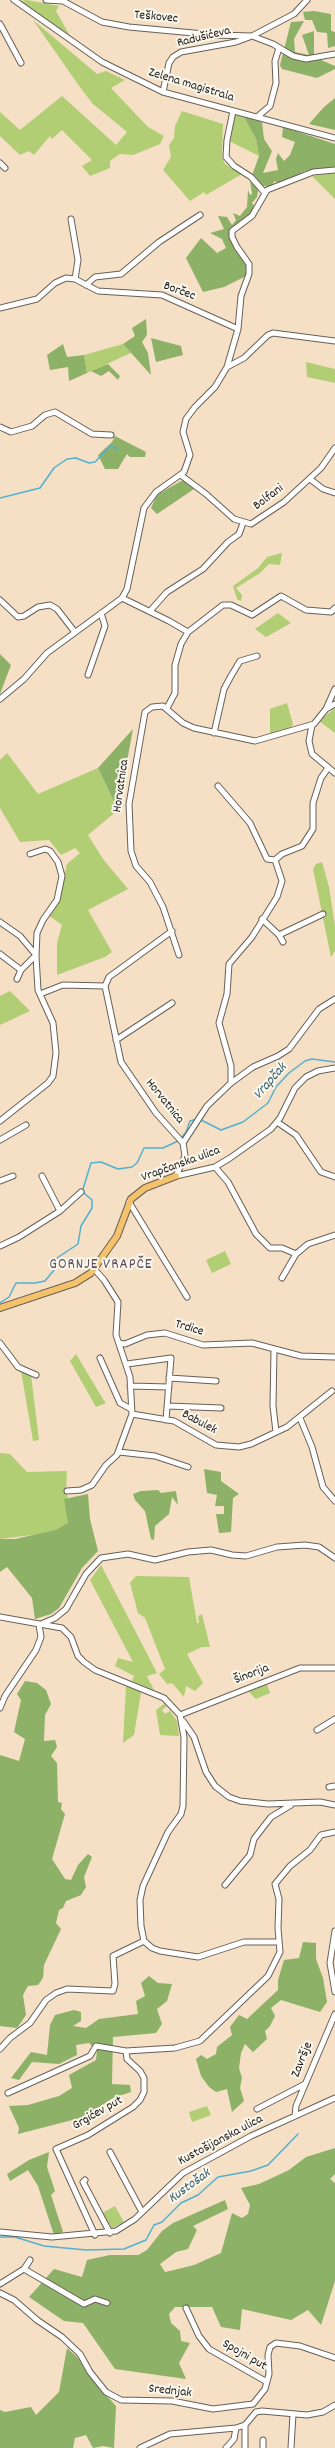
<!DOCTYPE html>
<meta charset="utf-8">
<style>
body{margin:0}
canvas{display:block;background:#f5dfc5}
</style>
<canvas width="335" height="2448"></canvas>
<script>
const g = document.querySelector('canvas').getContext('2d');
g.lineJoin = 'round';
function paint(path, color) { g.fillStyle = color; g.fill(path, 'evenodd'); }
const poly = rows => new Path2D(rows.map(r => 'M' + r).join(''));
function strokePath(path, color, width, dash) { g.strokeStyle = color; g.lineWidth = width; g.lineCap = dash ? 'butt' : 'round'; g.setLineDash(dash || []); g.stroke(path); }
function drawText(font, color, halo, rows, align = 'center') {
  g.font = font + ' Dekko,sans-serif'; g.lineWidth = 4; g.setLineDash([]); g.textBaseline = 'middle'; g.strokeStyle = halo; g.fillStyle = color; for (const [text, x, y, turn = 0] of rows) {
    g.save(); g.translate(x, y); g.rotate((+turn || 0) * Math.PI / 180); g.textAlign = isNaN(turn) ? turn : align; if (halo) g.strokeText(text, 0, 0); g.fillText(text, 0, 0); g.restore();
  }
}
paint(poly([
 [27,0,59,6,56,11,70,36,20,1],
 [33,20,97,74,106,71,125,80,111,88,148,127,164,136,160,144,133,155,120,154,110,161,110,168,90,176,82,166,92,160,62,130,52,139,50,136,34,155,29,151,20,155,0,136,0,112,20,130,62,96,116,145,127,132,93,104,82,90],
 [182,111,223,124,222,157,225,164,242,174,206,195,204,192,190,201,163,170,171,157,169,145,174,138,175,126],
 [234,115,244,117,256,139,259,156,229,141],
 [335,173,335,199,312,176],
 [123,344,131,353,87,373,84,355],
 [306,362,335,369,335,383,307,377],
 [282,553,280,565,269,564,260,573,236,588,242,595,241,601,237,599,233,586,258,568,267,557],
 [278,613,291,623,266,637,255,629],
 [287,703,293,724,289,730,270,736,270,709],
 [335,708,335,733,319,721],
 [7,753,38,794,98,768,118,810,88,835,103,859,128,889,88,910,112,952,105,957,57,975,57,943,62,925,48,915,62,887,67,864,80,853,75,848,61,855,49,840,20,842,0,808,0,760],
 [322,862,329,887,335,926,335,951,331,957,313,869,316,864],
 [10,991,30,1011,0,1025,0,996],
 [225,1251,231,1264,212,1273,206,1260],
 [76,1354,103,1399,106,1403,96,1407,70,1361],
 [21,1371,31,1375,39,1440,33,1441],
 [0,1453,10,1454,27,1472,67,1471,66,1491,75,1524,48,1533,0,1539],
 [101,1565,157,1673,147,1676,154,1690,132,1681,134,1676,115,1666,118,1658,133,1662,90,1580],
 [136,1576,189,1577,197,1623,199,1623,198,1616,202,1614,210,1647,202,1647,187,1654,203,1683,195,1691,186,1686,184,1697,173,1684,169,1683,168,1685,159,1674,165,1669,145,1618,138,1613,130,1583],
 [267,1684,270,1693,256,1699,248,1691],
 [126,1686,141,1692,134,1735,123,1743],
 [164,1704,167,1706,162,1710,165,1714,170,1711,177,1721,179,1736,160,1735,156,1710],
 [207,2106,211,2115,192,2122,189,2112],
 [115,2206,124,2222,112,2228,102,2213]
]), '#b2ce75');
paint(poly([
 [314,11,331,14,331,31,335,32,335,46,328,48,327,33,317,32,312,20,305,20,303,12],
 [304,21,294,39,295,52,309,55,302,35,314,31,314,57,335,66,335,69,317,78,282,69,280,65,291,22],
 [335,98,335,130,309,124,324,107],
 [244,117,262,122,264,139,272,151,263,173,278,170,276,159,278,153,284,161,290,155,295,142,282,137,283,127,335,144,335,167,305,171,278,184,275,181,270,187,259,185,257,197,252,203,255,207,250,215,229,232,247,264,248,275,224,287,203,292,186,258,201,238,217,253,226,248,222,239,210,233,224,229,218,216,227,217,232,225,236,220,233,213,240,216,247,207,248,190,250,195,252,194,250,181,259,156,256,139],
 [146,319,147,335,142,342,148,353,151,375,123,344,135,336,132,328],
 [151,338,181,346,183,355,156,362],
 [63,344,67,357,84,355,87,373,69,381,68,367,50,370,47,355],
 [108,364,120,376,118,380,109,371,101,376,91,371],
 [115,436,146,452,145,457,130,457,127,454,118,469,105,469,98,455,112,442],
 [183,480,194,489,157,514,151,508,157,495],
 [0,654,11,665,0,694],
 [133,729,118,810,98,768],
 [204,1469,221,1472,221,1481,239,1494,233,1498,231,1532,219,1533,216,1514,224,1514,224,1506,215,1506,217,1495,207,1493],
 [158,1490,161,1493,176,1491,178,1505,172,1497,169,1514,155,1526,154,1540,151,1539,145,1511,135,1500,133,1494,141,1491],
 [88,1494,90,1519,98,1551,82,1568,59,1608,51,1614,35,1619,32,1598,7,1567,0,1572,0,1539,15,1539,56,1530,68,1523,64,1499],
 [25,1681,37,1683,46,1690,51,1704,45,1715,44,1741,55,1740,57,1747,51,1756,57,1763,58,1802,62,1803,61,1809,65,1814,52,1859,65,1879,71,1880,78,1865,88,1854,92,1857,84,1877,86,1887,81,1895,66,1901,63,1908,59,1910,56,1923,61,1929,44,1965,43,1978,38,1985,28,1986,23,1995,26,2015,17,2028,0,2026,0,1755,19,1761,25,1739,14,1732,21,1700,17,1694],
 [303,1942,316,1943,316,1959,323,1978,327,2002,320,2012,281,2000,271,2008,275,2016,270,2026,265,2031,267,2039,253,2052,245,2044,241,2053,239,2068,242,2078,240,2088,244,2101,232,2112,227,2089,216,2092,209,2087,201,2076,196,2059,201,2055,207,2059,216,2054,217,2047,232,2035,230,2027,239,2015,247,2019,278,1990,278,1980,284,1960,299,1958],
 [149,1976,158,1983,172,1984,167,2001,157,2009,162,2024,156,2033,113,2037,112,2084,130,2085,131,2092,113,2098,84,2117,18,2134,19,2128,9,2106,28,2105,59,2096,72,2088,69,2075,96,2060,97,2051,89,2043,76,2045,77,2055,59,2064,32,2062,19,2080,11,2078,31,2052,47,2055,50,2025,55,2015,74,2010,81,2012,81,2021,73,2026,86,2028,99,2019,138,2014,136,2001,145,1996,141,1983],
 [335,2148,335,2174,330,2179,335,2183,335,2281,321,2325,308,2310,291,2320,242,2309,240,2330,221,2327,212,2307,175,2307,169,2314,171,2323,180,2331,181,2341,190,2343,179,2363,186,2379,115,2369,83,2323,64,2321,29,2297,54,2269,82,2277,87,2260,110,2255,138,2255,147,2250,162,2231,173,2223,225,2200,228,2209,193,2226,197,2230,188,2249,176,2252,160,2264,165,2272,174,2270,194,2265,221,2253,232,2213,242,2218,248,2214,250,2205,241,2188,259,2184,289,2170,306,2157],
 [49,2152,47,2167,55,2191,51,2195,63,2232,54,2235,38,2186,28,2170,10,2181,7,2174,29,2160],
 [67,2348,78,2358,88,2375,116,2406,114,2448,103,2446,93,2448,86,2435,75,2438,73,2448,0,2448,0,2410,5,2412,31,2407,36,2415,59,2392]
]), '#8db166');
strokePath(poly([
 [0,498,40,488,54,468,67,459,76,458,89,463,95,462,108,448,112,446,118,450],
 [201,1120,221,1130,243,1122,268,1103,276,1087,289,1073,305,1061,312,1059,335,1062],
 [181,1138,186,1132,190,1121,197,1119],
 [0,1303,9,1297,16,1283,35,1283,45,1281,54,1270,57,1258,78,1244,81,1226,92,1208,92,1200,85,1194,83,1189,91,1163,101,1162,118,1169,132,1167,137,1163,144,1148,163,1148,178,1141],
 [0,2237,15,2237,44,2246,86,2250,124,2249,146,2240,154,2225,162,2222,181,2203,198,2195,218,2177,251,2171,268,2165,298,2134]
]), '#52b0d0', 1.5);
const minor = poly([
 [14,0,102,62,163,92,335,138],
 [46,0,63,1,102,22,129,27,215,35,252,36,294,14,307,0],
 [0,24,21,63],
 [163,92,169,63,173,57,181,52,236,42,252,36,273,44,293,56,306,59,335,54],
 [233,111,227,140,226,157,234,166,251,177,265,193],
 [257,117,270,106,276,83,275,61,279,48],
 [0,163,5,168],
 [71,219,78,260,75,279],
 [86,285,95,277,121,274,159,242,200,215],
 [0,308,37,299,55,283,66,278,75,279,98,291,162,295,238,329],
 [227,367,244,358,268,335,273,333,335,341],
 [0,427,11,432,32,426,45,415,55,412,92,434,111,435],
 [182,476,206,494,234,519,251,524,284,502,321,468,335,448],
 [310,479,323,489,335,493],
 [122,598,169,621,188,632],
 [0,600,18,617,24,616,38,607,50,605,57,609,74,631],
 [150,611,167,592,203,569,228,542,239,534,243,523],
 [88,675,105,626,101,613],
 [0,699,24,679,47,653,122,598,127,589,144,508,156,492,184,472,190,455,183,432,186,419,195,407,215,387,227,367,238,329,241,296,249,274,249,264,237,247,232,237,232,231,252,216,267,190,313,172,335,170],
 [167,708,175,693,175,665,181,644,188,632,223,605,231,605,252,615,281,596,306,610,331,612,335,608],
 [326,709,335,704],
 [312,725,309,741,312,754,335,773],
 [214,733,224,689,231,676,240,661,257,656],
 [218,786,250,823,267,859,275,860],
 [262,919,279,935,283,942],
 [0,922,20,936,36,955,21,970,17,979],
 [172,931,109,977,105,986,121,1062,156,1113,183,1143,185,1156,176,1176],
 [279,935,323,914],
 [0,954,21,970],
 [179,955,163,907,150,882,136,866,131,851,129,804,145,712,152,707,163,706,183,723,194,728,255,741,314,724,326,709,335,689],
 [40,994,63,985,105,986],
 [116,1040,172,1003],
 [231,1083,231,1066,219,1023,227,994,229,964,252,937,277,897,282,881,275,860,282,854,302,846,313,829,313,803,321,778,328,768],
 [0,1121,48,1083,53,1076,56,1053,53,1023,38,990,36,956,37,933,43,920,57,900,62,876,58,862,50,851,45,849,30,854],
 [277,1122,296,1135,321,1172,335,1177],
 [0,1140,26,1125],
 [183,1143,207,1106,231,1083,253,1067,278,1056,289,1049,319,1009,335,999],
 [215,1167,228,1182,256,1234,270,1248,282,1248,296,1254,308,1244,335,1235],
 [42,1176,60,1211],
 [176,1176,215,1167,230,1158,271,1129,280,1118,295,1088,306,1077,318,1071,335,1068],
 [0,1181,13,1176],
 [129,1202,187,1297],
 [0,1246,19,1237,60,1211,81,1192],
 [282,1278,296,1254],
 [0,1343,18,1367,36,1375],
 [119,1343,125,1344,147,1335,165,1333,203,1345,252,1343,301,1356,335,1357],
 [274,1349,273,1406,276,1432],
 [100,1358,120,1403,131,1409],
 [127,1364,171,1358,166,1420],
 [169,1378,216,1381],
 [130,1386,169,1387],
 [168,1406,221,1408],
 [132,1414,174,1421,216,1445,239,1447,251,1444,287,1427,332,1391],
 [300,1418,312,1447,323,1487,335,1501],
 [119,1452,155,1456,188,1467],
 [67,1491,81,1490,92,1485,106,1465,117,1455,132,1414,130,1377,116,1335,118,1302,104,1280,95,1270],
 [0,1617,62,1628,71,1637,78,1656,84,1662,95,1670,164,1698,180,1715,184,1737,183,1806,181,1814,168,1832,143,1886,140,1900,141,1926,144,1941],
 [39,1625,55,1618,66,1609,86,1574,101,1558,128,1554,155,1560,188,1552,211,1550,232,1555,246,1556,277,1547,305,1545,319,1547,335,1558],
 [0,1708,5,1696,36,1650,41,1637,39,1625],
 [180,1715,300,1668,335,1668],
 [183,1721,194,1737,206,1772,215,1786,229,1797,240,1801,268,1804,320,1802,335,1805],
 [317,1730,335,1719],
 [329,1787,335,1786],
 [225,1885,250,1855,254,1839,271,1817,291,1805],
 [335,1931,330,1963,335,1992],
 [144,1941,152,1948,160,1951,198,1957,244,1942,279,1942],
 [0,2049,10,2038,30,2023,46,2000,56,1993,67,1989,113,1991,115,1984,113,1956,144,1941],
 [8,2093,90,2056,96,2046,126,2051,175,2048,200,2041,268,1976,280,1952,278,1928,279,1899,275,1884,290,1866,310,1850,321,1835,335,1832],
 [257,2109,305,2084],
 [295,2116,296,2106,335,2014],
 [110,2152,142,2212],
 [85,2180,83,2182,110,2233],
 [0,2232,52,2237,116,2231,135,2219,183,2173,251,2136,335,2098],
 [95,2235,56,2149,88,2135,133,2107,140,2100,144,2092,144,2078,140,2071,127,2059,126,2051],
 [24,2269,84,2304,95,2299,107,2303],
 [0,2284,24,2269,30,2260],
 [0,2293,14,2300,37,2320,62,2337,80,2354,90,2372,106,2392,121,2400,172,2401,213,2409,253,2404,265,2389,269,2374,268,2355,270,2347,276,2343,300,2346,335,2358],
 [186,2308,199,2336,209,2349,267,2382],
 [245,2425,245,2448],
 [263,2440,263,2448],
 [140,2448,170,2434,236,2428,245,2425,256,2412,262,2411,307,2415,323,2412,335,2405],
 [226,2448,234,2439,236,2428],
 [291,2448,293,2414]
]);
const major = poly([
 [0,1308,75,1283,91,1273,117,1236,131,1199,145,1188,176,1176]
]);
strokePath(minor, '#686057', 7);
strokePath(major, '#686057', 8);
strokePath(minor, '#fff', 5);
strokePath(major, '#f4c26a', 6);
drawText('13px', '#1c1c1c', '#fbf7ec', [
 ["Teškovec",156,18,5],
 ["Radušićeva",204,38,-14],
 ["Zelena magistrala",191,86,17],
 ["Borčec",179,292,20],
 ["Bolfani",269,498,-37],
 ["Horvatnica",122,786,-82],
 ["Horvatnica",164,1102,51],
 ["Vrapčanska ulica",181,1165,-20],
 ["Trdice",189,1329,17],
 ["Babulek",199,1423,28],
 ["Šinorija",252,1675,-21],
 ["Završje",303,2060,-68],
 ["Grgićev put",98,2114,-30],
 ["Kustošijanska ulica",221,2141,-28],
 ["Spojni put",244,2356,30],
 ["Srednjak",170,2392,6]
]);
drawText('italic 14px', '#345f6d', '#fbf7ec', [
 ["Vrapčak",271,1082,-49],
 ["Kustošak",190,2187,-36]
]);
g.letterSpacing = '1px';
drawText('15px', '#5c4c5d', '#fbf7ec', [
 ["GORNJE VRAPČE",101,1266]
]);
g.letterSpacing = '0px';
</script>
